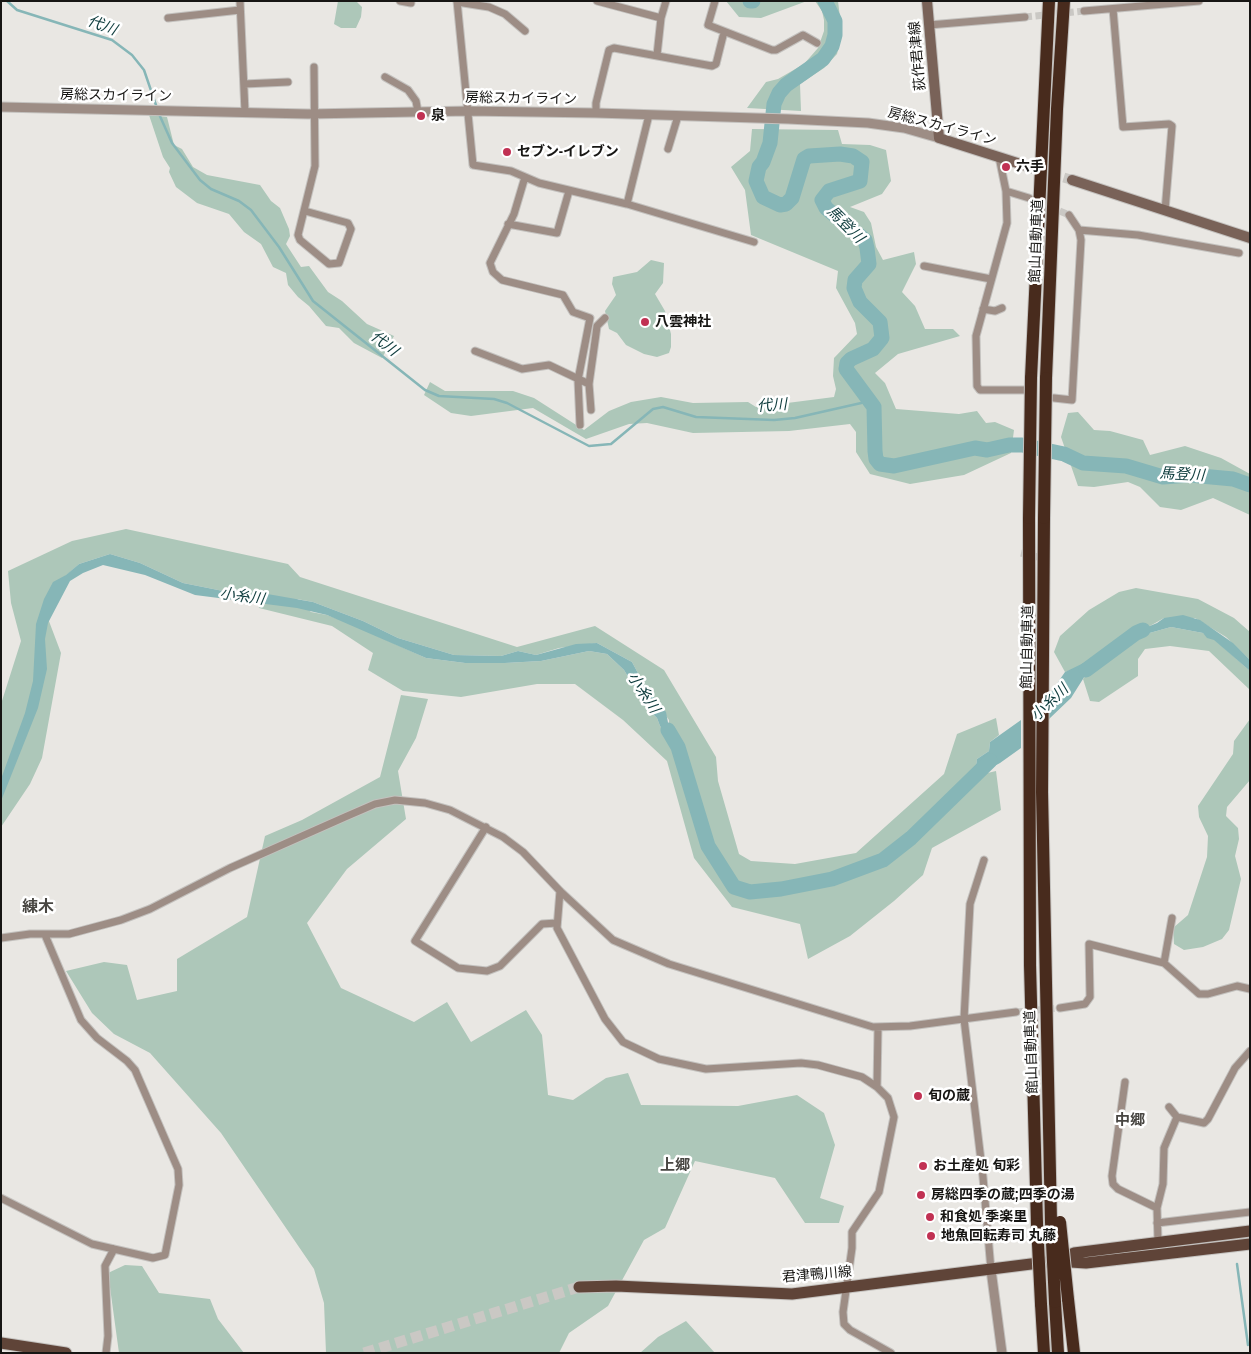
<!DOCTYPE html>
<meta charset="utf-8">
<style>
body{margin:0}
#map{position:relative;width:1251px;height:1354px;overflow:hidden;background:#e9e7e3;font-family:"Archivo Narrow",sans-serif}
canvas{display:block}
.frame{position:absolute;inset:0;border:2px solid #171614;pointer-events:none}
</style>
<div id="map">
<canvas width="1251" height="1354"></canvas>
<div class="frame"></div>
</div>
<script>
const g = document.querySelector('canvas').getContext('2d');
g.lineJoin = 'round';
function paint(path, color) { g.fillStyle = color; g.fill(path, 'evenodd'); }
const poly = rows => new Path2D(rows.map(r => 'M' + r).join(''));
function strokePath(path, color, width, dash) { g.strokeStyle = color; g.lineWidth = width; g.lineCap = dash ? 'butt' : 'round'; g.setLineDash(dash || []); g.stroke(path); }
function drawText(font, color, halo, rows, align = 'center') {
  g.font = font + ' "Archivo Narrow","Noto Sans JP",sans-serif'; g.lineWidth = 5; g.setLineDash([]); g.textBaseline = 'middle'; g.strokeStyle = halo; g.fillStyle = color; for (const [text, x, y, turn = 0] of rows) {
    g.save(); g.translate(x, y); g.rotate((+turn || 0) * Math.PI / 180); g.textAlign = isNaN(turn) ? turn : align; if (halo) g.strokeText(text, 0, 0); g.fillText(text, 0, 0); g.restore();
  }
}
paint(poly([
 [338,1,357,2,362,7,361,17,356,28,341,28,334,24],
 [726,1,807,1,761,18,739,17],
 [815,1,838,1,842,34,837,54,824,68,800,84,801,111,747,108,766,82,778,79,804,64,818,48,824,31,824,20,822,11],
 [149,115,167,117,174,145,182,149,193,167,207,175,260,185,271,201,280,208,289,229,290,236,286,244,301,267,309,266,328,292,342,301,367,324,394,336,382,358,354,343,339,328,326,326,309,306,298,297,288,285,286,273,273,267,261,244,244,232,229,214,197,203,176,187,169,172,170,168,163,157],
 [752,129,838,130,842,144,870,145,886,150,891,181,882,194,850,207,864,212,871,223,876,247,883,260,914,252,916,264,902,292,915,306,925,329,953,329,960,336,898,354,875,373,885,383,896,409,959,414,977,411,986,423,995,422,1014,430,1011,453,964,475,910,484,870,474,856,452,856,432,850,424,789,431,693,433,647,423,629,424,586,439,533,408,471,416,451,413,424,395,430,382,445,391,513,391,534,398,584,430,609,411,631,402,661,397,693,403,748,402,756,407,834,397,836,389,833,376,834,358,857,334,855,323,836,288,838,271,751,235,745,190,731,167,750,151],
 [651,260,664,263,663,283,655,294,665,311,671,334,671,347,669,353,657,357,644,354,626,345,617,333,609,329,605,311,616,295,612,284,613,277,637,272],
 [1078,412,1094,430,1110,431,1143,440,1150,455,1185,446,1221,458,1250,474,1250,515,1213,498,1181,510,1160,507,1140,487,1128,482,1094,487,1078,486,1061,437,1068,413],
 [126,529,288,564,300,577,517,647,595,626,664,670,716,757,718,781,739,854,751,861,795,864,856,853,944,774,957,734,996,718,999,735,990,742,989,751,977,759,976,768,979,775,996,771,1001,810,932,848,923,875,894,901,850,936,808,959,800,924,732,907,694,858,667,761,623,720,575,684,537,684,461,697,403,691,368,670,373,653,332,626,259,608,256,592,248,596,183,583,140,563,110,554,79,564,61,580,44,608,61,653,42,758,30,784,1,827,1,704,21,641,11,603,8,571,72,541],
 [297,599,313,602,363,621,398,638,454,655,501,656,518,651,536,655,559,648,597,643,632,662,646,688,669,720,669,727,663,729,660,726,657,718,647,708,624,670,607,654,589,651,541,661,505,663,465,663,426,658,346,622,327,615,311,612],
 [1136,588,1198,599,1234,618,1250,632,1250,660,1226,637,1195,618,1164,618,1127,639,1130,641,1146,634,1171,627,1203,633,1214,639,1250,671,1250,690,1209,651,1170,646,1145,649,1138,659,1138,676,1099,702,1090,701,1083,679,1101,658,1087,661,1080,667,1065,672,1054,652,1060,636,1089,610,1119,592],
 [401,695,428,699,416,738,398,771,406,819,347,869,307,923,341,988,414,1022,447,1002,471,1042,526,1010,542,1035,548,1095,573,1100,606,1078,628,1073,641,1105,738,1106,797,1095,824,1113,835,1145,820,1198,844,1206,839,1223,805,1223,775,1178,695,1161,665,1228,644,1240,608,1306,569,1333,559,1353,326,1353,324,1303,314,1269,221,1133,150,1053,114,1034,92,1013,66,971,104,962,127,965,137,1000,177,991,177,959,247,917,265,836,302,820,380,777],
 [1250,719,1250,780,1227,807,1226,816,1238,828,1239,839,1235,856,1241,879,1229,930,1222,939,1203,947,1184,950,1174,944,1173,928,1188,915,1207,857,1208,836,1199,817,1198,806,1233,754,1234,741],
 [125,1265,142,1266,159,1293,210,1299,218,1319,244,1353,119,1353,108,1273],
 [686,1321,715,1353,640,1353,658,1337]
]), '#adc7b9');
paint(poly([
 [110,554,140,563,183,583,248,596,256,592,313,602,363,621,398,638,454,655,501,656,518,651,536,655,576,644,597,643,632,662,646,688,666,712,669,728,678,747,660,726,657,718,647,708,624,670,607,654,589,651,541,661,505,663,465,663,426,658,327,615,297,608,195,595,145,575,103,565,83,573,70,581,48,623,45,639,47,669,38,708,1,801,1,779,25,713,33,681,36,624,44,599,53,582,66,575,79,564],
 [1183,615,1200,620,1233,643,1250,660,1250,671,1214,640,1207,638,1203,633,1171,627,1146,634,1130,641,1127,639,1133,633,1157,623,1164,618],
 [1094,658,1102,658,1088,671,1071,698,1049,719,1049,695,1065,672],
 [1021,720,1021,748,1000,763,978,775,975,775,977,759,989,751,990,742]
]), '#86b6b7');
strokePath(poly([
 [7,1,17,10,112,40,132,55,144,70,157,108],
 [159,114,172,143,200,180,211,189,239,201,251,210,279,247,313,301,425,390,439,396,494,399,507,403,589,446,611,444,653,409,663,407,696,417,774,420,795,418,870,401],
 [1237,1264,1248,1345]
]), '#86b6b7', 2.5);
strokePath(poly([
 [750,1,753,1],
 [825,1,835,21,835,35,832,46,823,59,786,85,779,93,774,104,770,143,763,162,759,167,756,181,763,197,780,205,786,204,792,198,804,159,809,156,840,154,853,156,862,162,860,181,829,191,822,200,826,208,865,240,867,248,869,264,855,280,854,288,860,302,880,322,882,338,873,349,851,359,847,363,846,369,874,407,875,451,876,459,880,464,894,466,975,448,987,450,1009,445,1022,445,1064,454,1083,463,1126,466,1163,477,1190,475,1233,479,1250,485],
 [1086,670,1136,633,1143,630],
 [668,730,678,747,708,846,734,887,750,892,781,889,832,879,883,860,911,838,990,761]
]), '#86b6b7', 15);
strokePath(poly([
 [1025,17,1084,11],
 [1050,207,1069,215],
 [1021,553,1051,560],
 [1016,1012,1060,1008]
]), '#cac8c4', 7, [7, 3.5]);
strokePath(poly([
 [1035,169,1072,180]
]), '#cac8c4', 10, [10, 5]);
strokePath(poly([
 [364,1353,579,1287]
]), '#cac8c4', 11, [11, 5.5]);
const minor = poly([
 [240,1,245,112],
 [400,1,411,3],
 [457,1,473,165,511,171,539,183,627,204,754,242],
 [597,1,661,18],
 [715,1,708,25,772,50,776,50,803,35,817,43],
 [457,2,489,7,505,14,525,31],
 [1113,9,1123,127,1169,124,1172,126,1165,211],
 [1084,11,1199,1],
 [168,18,240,10],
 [929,25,1025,17],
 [657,55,661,18,666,1],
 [385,77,408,90,416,101,418,112],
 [244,84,288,82],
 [596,113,596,103,609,50,614,48,712,66,716,64,723,36],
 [668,149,678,116],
 [999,157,1006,191,1007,223,976,336,977,386,980,390,1024,390],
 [525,177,514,214,490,263,493,272,502,280,563,295,573,312,590,318,578,380,580,425],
 [1006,191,1029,198],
 [627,204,649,115],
 [305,211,348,223,351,229,339,263,329,264,300,240,298,235,315,166,314,67],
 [508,224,557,233,569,191],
 [1079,230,1138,235,1239,253],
 [924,266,991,279],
 [983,309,995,311,1002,308],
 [475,351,522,369,549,365,589,384],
 [1054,398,1072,400,1081,240,1079,230,1069,215],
 [591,410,589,384,596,334,597,326,605,318],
 [486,827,415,941,458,968,487,971,500,966,542,924,557,923],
 [984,860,970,904,964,1019,983,1177,991,1270],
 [560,891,557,928,605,1019,623,1042,659,1059,706,1069,801,1063,818,1065,862,1077,877,1087,888,1098,894,1117,879,1192,852,1232,852,1248,843,1312,844,1324,850,1330,891,1353],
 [1,938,30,934,69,934,121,920,150,909,230,868,345,817,375,804,395,800,425,803,450,810,503,837,523,852,560,891,613,940,669,964,873,1027,910,1026,1016,1012],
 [1164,963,1172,918],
 [1060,1008,1085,1004,1090,997,1089,944,1164,963,1199,994,1208,994,1237,986,1250,989],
 [1125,1082,1112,1176,1113,1184,1118,1189,1157,1208],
 [877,1087,878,1028],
 [1169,1107,1177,1117,1204,1123,1208,1119,1235,1068,1250,1051],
 [1,1198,92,1244,153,1258,165,1255,179,1185,178,1169,135,1070,127,1061,97,1038,81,1020,45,935],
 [1157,1223,1250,1212],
 [1158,1241,1157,1208,1163,1184,1164,1148,1177,1117],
 [106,1353,108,1336,105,1266,114,1249]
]);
const tertiary = poly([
 [1,107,308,114,469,111,596,113,788,119,868,123,904,128,939,138],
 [991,1270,1002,1353]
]);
const secondary = poly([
 [927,1,939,138,1033,168],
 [1072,180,1250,238]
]);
const primary = poly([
 [1057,1260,1074,1253,1250,1231],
 [579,1287,616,1286,792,1294,1055,1261,1086,1263,1250,1244],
 [1,1343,66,1353]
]);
const motorway = poly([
 [1031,378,1049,1],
 [1046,378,1057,109,1064,1],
 [1029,518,1030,965,1037,1224],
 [1044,518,1042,792,1051,1222],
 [1068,1299,1074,1353],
 [1055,1302,1058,1353],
 [1041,1304,1044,1353]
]);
strokePath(minor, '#c3c1be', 9);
strokePath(tertiary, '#c3c1be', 11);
strokePath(secondary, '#c3c1be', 12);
strokePath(primary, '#c3c1be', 13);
strokePath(motorway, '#c3c1be', 14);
strokePath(minor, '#9d8d85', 7);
strokePath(tertiary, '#9d8d85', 9);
strokePath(secondary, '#796258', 10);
strokePath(primary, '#5f4438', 11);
strokePath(motorway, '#482b1d', 12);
const motorwayBridge = poly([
 [1029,518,1031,378],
 [1044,518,1046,378],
 [1051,1222,1055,1302],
 [1060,1222,1068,1299],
 [1037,1224,1041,1304]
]);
strokePath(motorwayBridge, '#c3c1be', 14, []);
strokePath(motorwayBridge, '#482b1d', 12);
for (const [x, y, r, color] of [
 [421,116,5,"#c13153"],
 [507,152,5,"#c13153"],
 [1006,167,5,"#c13153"],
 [645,322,5,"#c13153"],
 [918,1096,5,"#c13153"],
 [923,1166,5,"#c13153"],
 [921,1195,5,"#c13153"],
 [930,1217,5,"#c13153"],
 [931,1236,5,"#c13153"]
]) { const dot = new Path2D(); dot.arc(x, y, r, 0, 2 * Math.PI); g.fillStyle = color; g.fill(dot); strokePath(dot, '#fff', 2); }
drawText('14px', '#171614', '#fff', [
 ["荻作君津線",918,56,-95],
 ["房総スカイライン",116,96,1],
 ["房総スカイライン",521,99,1],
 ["房総スカイライン",942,127,15],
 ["館山自動車道",1037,241,-88],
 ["館山自動車道",1028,647,-89],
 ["館山自動車道",1032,1052,-92],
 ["君津鴨川線",817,1275,-5]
]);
drawText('bold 14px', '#171614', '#fff', [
 ["泉",431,116],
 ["セブン-イレブン",517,152],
 ["六手",1016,167],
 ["八雲神社",655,322],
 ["旬の蔵",928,1096],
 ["お土産処 旬彩",933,1166],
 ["房総四季の蔵;四季の湯",931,1195],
 ["和食処 季楽里",940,1217],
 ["地魚回転寿司 丸藤",941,1236]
], 'left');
drawText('italic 15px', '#0d3b3c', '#fff', [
 ["代川",102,26,21],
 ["馬登川",845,225,45],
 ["代川",384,344,38],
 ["代川",772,406,-4],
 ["馬登川",1182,475,3],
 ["小糸川",242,597,8],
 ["小糸川",643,693,57],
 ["小糸川",1050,703,-44]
]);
drawText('bold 15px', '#484642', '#fff', [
 ["中郷",1130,1121],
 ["上郷",675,1166]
]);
drawText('bold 16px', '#484642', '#fff', [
 ["練木",38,908]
]);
</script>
